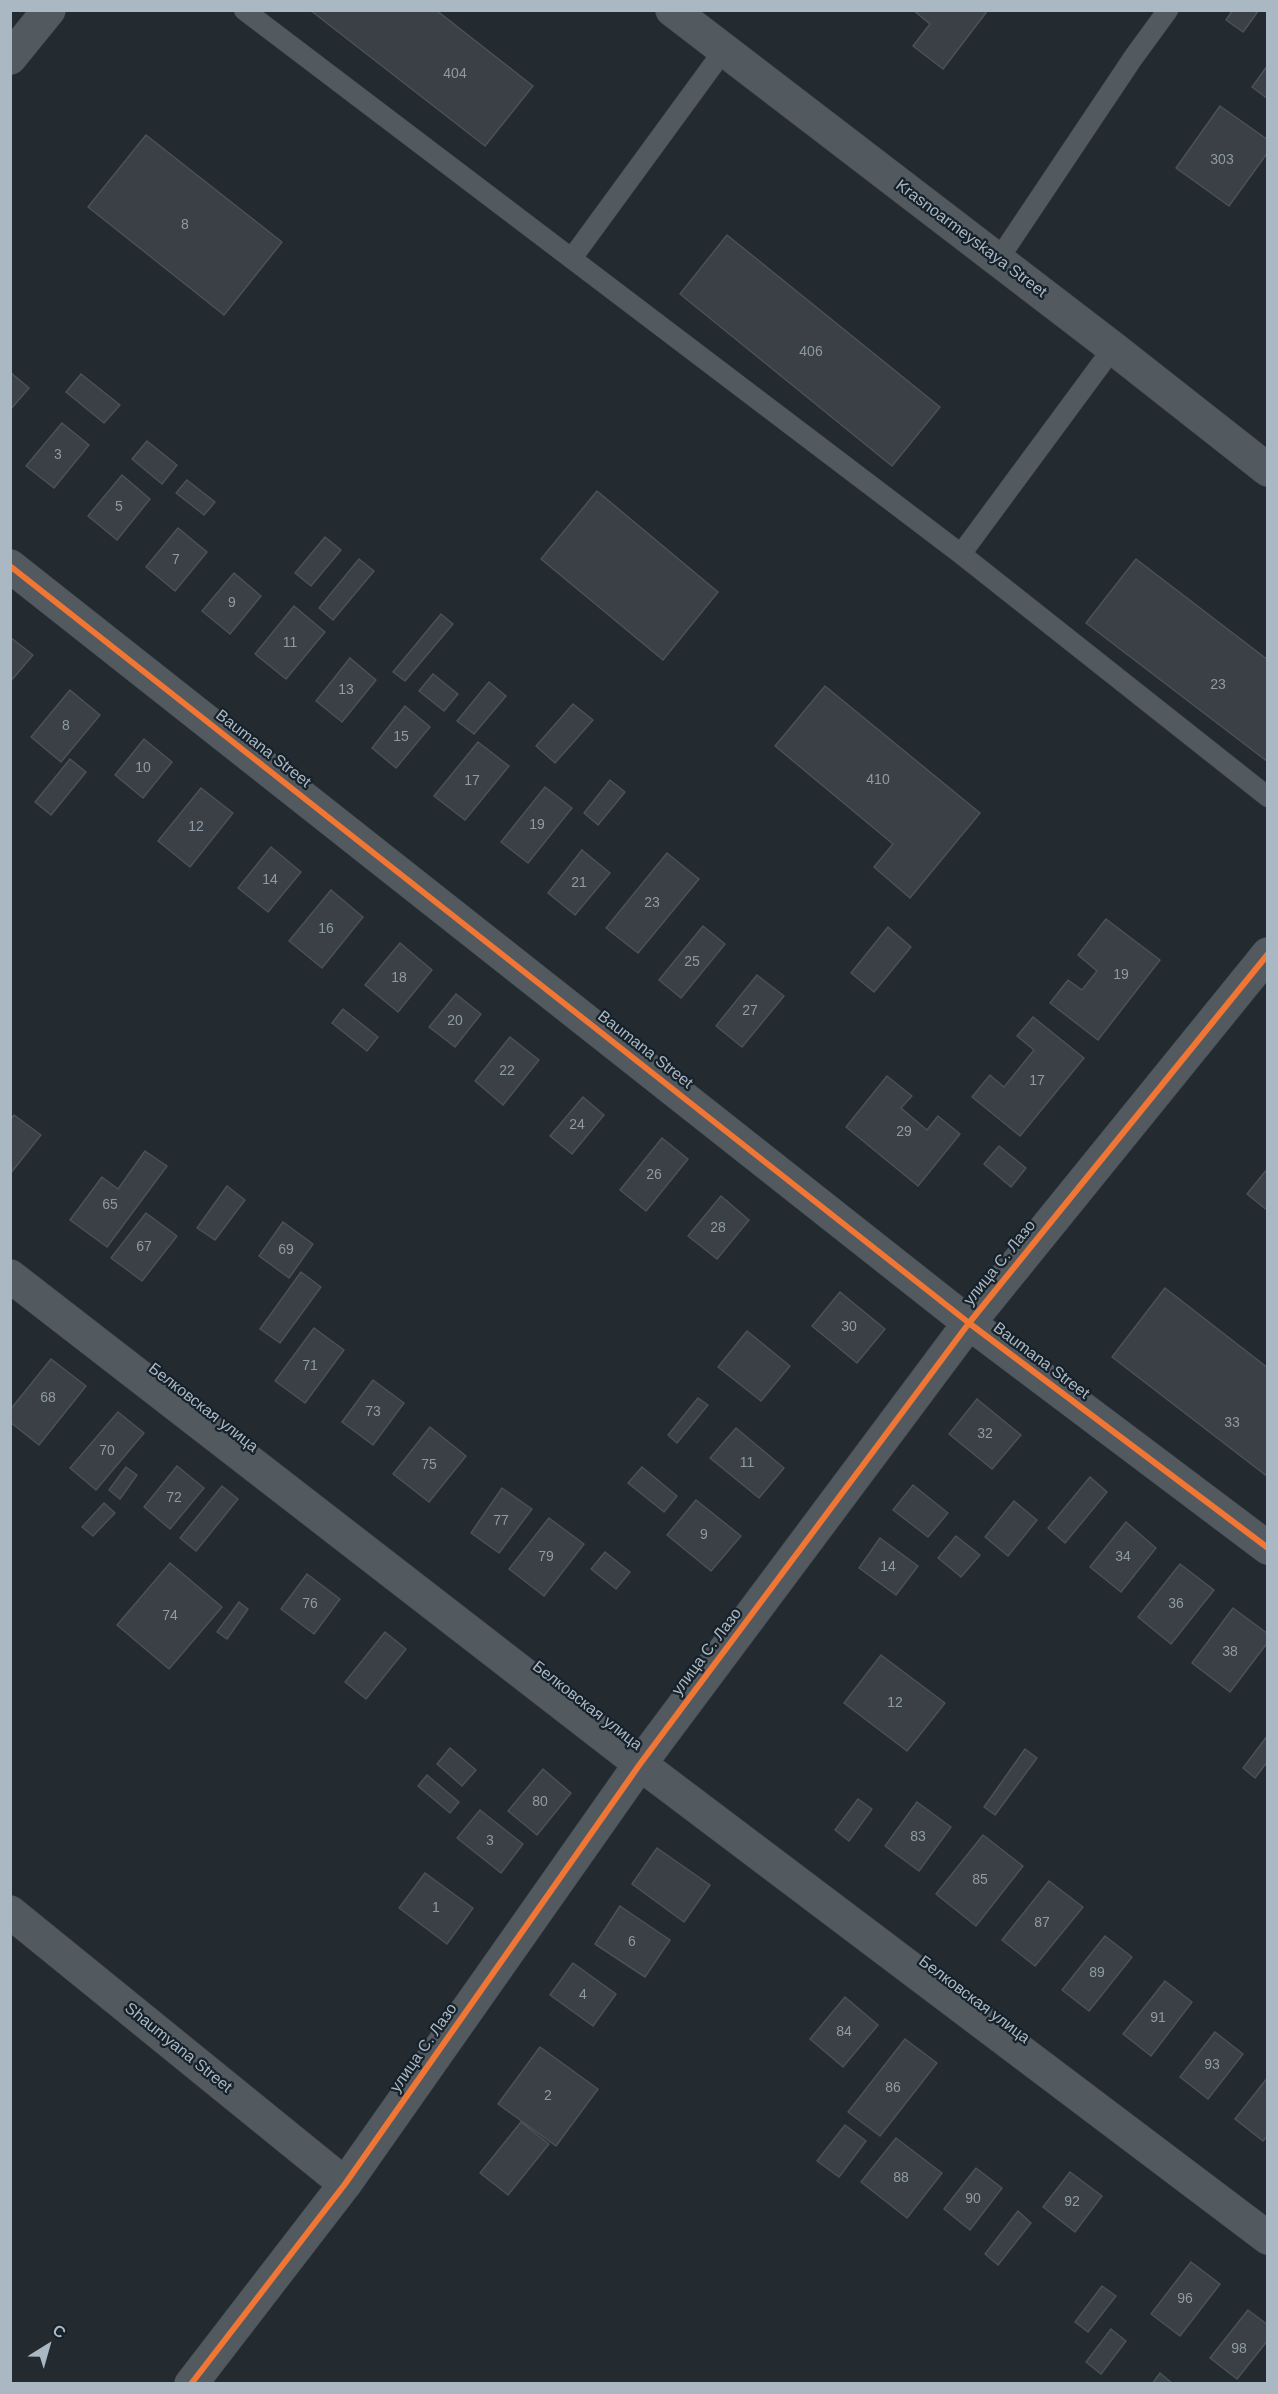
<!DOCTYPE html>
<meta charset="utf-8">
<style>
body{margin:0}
#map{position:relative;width:1278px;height:2394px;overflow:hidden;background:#232a30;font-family:Arial,sans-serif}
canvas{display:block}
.frame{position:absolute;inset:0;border:12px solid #aab8c4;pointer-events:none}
.north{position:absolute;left:18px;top:2316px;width:60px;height:60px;-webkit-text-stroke:4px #17212a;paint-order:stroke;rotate:37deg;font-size:16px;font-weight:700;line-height:24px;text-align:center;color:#aab8c4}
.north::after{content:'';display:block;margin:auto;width:21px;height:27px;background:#aab8c4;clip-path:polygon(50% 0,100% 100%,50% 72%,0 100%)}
</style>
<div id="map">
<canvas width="1278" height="2394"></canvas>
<div class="frame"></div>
<div class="north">С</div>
</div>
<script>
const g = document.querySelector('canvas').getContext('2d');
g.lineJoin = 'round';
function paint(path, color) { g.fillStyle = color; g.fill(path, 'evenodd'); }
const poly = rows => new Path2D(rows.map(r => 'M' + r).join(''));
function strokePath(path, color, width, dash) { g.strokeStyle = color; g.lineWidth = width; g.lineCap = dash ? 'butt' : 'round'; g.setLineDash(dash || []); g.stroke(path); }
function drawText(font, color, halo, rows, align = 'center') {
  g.font = font + ' Arial,sans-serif'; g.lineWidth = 4.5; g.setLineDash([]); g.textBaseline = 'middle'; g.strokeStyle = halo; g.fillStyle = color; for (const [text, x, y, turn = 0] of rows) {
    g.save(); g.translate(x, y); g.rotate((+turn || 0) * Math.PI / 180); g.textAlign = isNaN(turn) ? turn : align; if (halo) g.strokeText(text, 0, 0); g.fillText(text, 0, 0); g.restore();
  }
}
const building = poly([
 [310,10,436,10,533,86,485,146,310,10],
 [913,10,988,10,943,69,913,46,930,24,913,10],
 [1233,10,1259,10,1243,32,1226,20,1233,10],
 [1268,65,1268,99,1252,87,1268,65],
 [1220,106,1268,140,1268,152,1229,206,1176,168,1220,106],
 [146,135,282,242,224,315,88,207,146,135],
 [727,235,940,407,892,466,680,294,727,235],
 [10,372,29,388,10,410,10,372],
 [81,374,120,405,104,423,66,392,81,374],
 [62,423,89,445,54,488,26,466,62,423],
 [147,441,177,465,162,484,132,459,147,441],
 [122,475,150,499,117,540,88,516,122,475],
 [187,480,215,502,204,515,176,493,187,480],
 [597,491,718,592,663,660,541,559,597,491],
 [178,528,207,552,175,591,146,567,178,528],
 [325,537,341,550,311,586,295,573,325,537],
 [359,559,374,571,333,620,319,608,359,559],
 [1136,559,1268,660,1268,762,1086,623,1136,559],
 [234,573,261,596,230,634,202,611,234,573],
 [294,606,325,632,286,679,255,654,294,606],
 [441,614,453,624,405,681,393,672,441,614],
 [10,637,33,655,10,682,10,637],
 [350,658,376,680,342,722,316,701,350,658],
 [433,674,458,694,444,711,419,691,433,674],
 [489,682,506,696,474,734,457,721,489,682],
 [825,686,980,813,910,898,874,867,893,844,775,746,825,686],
 [70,690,100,715,61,762,31,737,70,690],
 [573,704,593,720,555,763,536,746,573,704],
 [405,706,430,727,396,768,372,748,405,706],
 [144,739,172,762,143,798,115,775,144,739],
 [478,742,509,766,465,820,434,796,478,742],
 [70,759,86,772,51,815,35,802,70,759],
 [610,780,625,792,598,825,584,813,610,780],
 [545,787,572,808,528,863,501,842,545,787],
 [201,788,233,813,190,867,158,841,201,788],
 [271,847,301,872,268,912,238,888,271,847],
 [582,850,610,873,575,915,548,893,582,850],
 [667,853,699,879,638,953,606,928,667,853],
 [331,890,363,917,322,968,289,941,331,890],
 [1106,919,1160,960,1098,1040,1050,1003,1068,980,1082,990,1097,971,1078,955,1106,919],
 [703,926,725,944,681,998,659,980,703,926],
 [888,927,911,947,874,992,851,973,888,927],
 [400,943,432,970,398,1012,365,985,400,943],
 [757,975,784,996,742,1047,716,1026,757,975],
 [456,994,481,1014,455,1047,429,1027,456,994],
 [343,1009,378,1037,367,1051,332,1023,343,1009],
 [1033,1017,1084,1058,1020,1136,972,1097,990,1075,1004,1087,1034,1050,1017,1036,1033,1017],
 [510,1037,539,1060,503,1105,475,1081,510,1037],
 [887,1076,912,1096,901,1108,927,1130,938,1116,960,1134,918,1186,846,1127,887,1076],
 [583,1097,604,1115,572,1154,550,1136,583,1097],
 [14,1115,41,1135,10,1174,10,1120,14,1115],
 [662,1138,688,1159,646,1211,620,1190,662,1138],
 [999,1146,1026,1168,1011,1187,984,1164,999,1146],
 [145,1151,167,1166,107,1247,70,1220,102,1177,118,1189,145,1151],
 [1268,1168,1268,1211,1247,1194,1268,1168],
 [227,1186,245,1200,215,1240,197,1228,227,1186],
 [721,1196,749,1220,717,1259,688,1236,721,1196],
 [146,1213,177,1236,142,1281,111,1258,146,1213],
 [283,1222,313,1244,289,1278,259,1256,283,1222],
 [301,1272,321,1287,280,1343,260,1329,301,1272],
 [1165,1288,1268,1368,1268,1477,1112,1357,1165,1288],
 [840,1292,885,1329,857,1363,812,1326,840,1292],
 [314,1328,344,1350,305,1403,275,1381,314,1328],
 [747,1331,790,1366,761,1401,718,1367,747,1331],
 [51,1359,86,1386,39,1445,10,1422,10,1410,51,1359],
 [373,1380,404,1403,373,1445,342,1422,373,1380],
 [698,1398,708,1405,677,1443,668,1435,698,1398],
 [977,1399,1021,1435,992,1469,949,1434,977,1399],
 [118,1412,144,1433,96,1490,70,1468,118,1412],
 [430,1427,466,1456,429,1502,393,1474,430,1427],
 [736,1428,784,1468,759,1498,710,1458,736,1428],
 [177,1466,204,1488,170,1529,144,1507,177,1466],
 [126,1467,137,1475,120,1499,109,1490,126,1467],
 [642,1467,677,1496,664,1512,628,1483,642,1467],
 [1090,1477,1107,1492,1065,1543,1048,1528,1090,1477],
 [913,1485,948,1513,928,1537,893,1510,913,1485],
 [222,1486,238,1499,196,1551,180,1538,222,1486],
 [502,1488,532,1509,499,1553,471,1533,502,1488],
 [696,1500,741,1536,711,1571,667,1535,696,1500],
 [1014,1501,1037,1520,1008,1556,985,1537,1014,1501],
 [104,1503,115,1513,93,1536,82,1527,104,1503],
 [549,1518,584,1544,544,1596,509,1569,549,1518],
 [1126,1522,1156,1548,1121,1592,1090,1567,1126,1522],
 [956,1536,980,1555,961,1577,938,1558,956,1536],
 [880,1538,918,1566,896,1595,859,1568,880,1538],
 [605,1552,630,1572,616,1589,591,1569,605,1552],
 [170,1563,222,1607,169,1669,117,1625,170,1563],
 [1180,1564,1214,1590,1171,1644,1138,1617,1180,1564],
 [307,1574,340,1599,314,1634,281,1609,307,1574],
 [239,1602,248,1609,227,1639,217,1632,239,1602],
 [1233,1608,1268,1634,1268,1642,1230,1692,1192,1663,1233,1608],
 [385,1632,406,1649,366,1699,345,1682,385,1632],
 [881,1655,945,1703,907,1751,844,1703,881,1655],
 [1268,1735,1268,1761,1255,1778,1243,1768,1268,1735],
 [450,1748,476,1770,462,1786,437,1764,450,1748],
 [1025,1749,1037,1758,995,1815,984,1807,1025,1749],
 [543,1769,571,1793,537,1835,508,1811,543,1769],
 [427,1775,459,1802,450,1813,418,1786,427,1775],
 [858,1799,872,1809,849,1841,835,1830,858,1799],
 [917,1802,951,1827,919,1871,885,1846,917,1802],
 [480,1810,523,1844,501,1873,457,1838,480,1810],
 [983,1835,1023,1866,976,1926,936,1894,983,1835],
 [657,1848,710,1885,684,1922,632,1884,657,1848],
 [425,1873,473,1908,447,1944,399,1908,425,1873],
 [1049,1881,1083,1907,1035,1966,1002,1940,1049,1881],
 [620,1906,670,1940,645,1977,595,1944,620,1906],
 [1105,1936,1132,1957,1089,2011,1062,1990,1105,1936],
 [573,1963,616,1994,593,2026,550,1995,573,1963],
 [1165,1981,1192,2002,1151,2056,1123,2034,1165,1981],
 [845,1997,878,2025,843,2067,810,2039,845,1997],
 [1215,2032,1243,2054,1208,2099,1180,2077,1215,2032],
 [905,2039,937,2063,880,2136,848,2112,905,2039],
 [540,2047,598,2089,556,2146,498,2104,540,2047],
 [1268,2077,1268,2135,1263,2141,1235,2119,1268,2077],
 [521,2122,549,2144,508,2195,480,2173,521,2122],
 [845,2125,866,2141,839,2177,817,2161,845,2125],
 [896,2138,942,2173,907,2218,861,2182,896,2138],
 [976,2168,1002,2188,970,2230,944,2209,976,2168],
 [1070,2172,1102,2196,1075,2232,1043,2207,1070,2172],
 [1018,2211,1031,2223,998,2265,985,2254,1018,2211],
 [1191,2262,1220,2284,1180,2336,1151,2314,1191,2262],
 [1102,2286,1116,2296,1088,2332,1075,2322,1102,2286],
 [1248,2310,1268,2325,1268,2340,1237,2379,1210,2358,1248,2310],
 [1111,2329,1126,2341,1101,2374,1086,2362,1111,2329],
 [1160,2373,1173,2384,1152,2384,1160,2373]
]);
paint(building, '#3a4045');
strokePath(building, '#4a5258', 1.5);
const lane = poly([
 [244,10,961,554,1268,797],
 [572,258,724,50],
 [998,260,1133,58,1168,10],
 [961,554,1113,348]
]);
const street = poly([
 [672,10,1113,348,1268,470],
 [10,58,49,10],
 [10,566,969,1323,1268,1548],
 [10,1276,640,1764,1268,2238],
 [10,1912,345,2184],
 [191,2384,345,2184,640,1764,969,1323,1268,954]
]);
strokePath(lane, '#40464b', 21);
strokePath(street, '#40464b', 34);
strokePath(lane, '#52595f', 20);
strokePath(street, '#52595f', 33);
strokePath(poly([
 [10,566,969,1323,1268,1548],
 [191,2384,345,2184,640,1764,969,1323,1268,954]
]), '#f07635', 6);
drawText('14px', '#8e9aa4', null, [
 ["404",455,74],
 ["303",1222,160],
 ["8",185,225],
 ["406",811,352],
 ["3",58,455],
 ["5",119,507],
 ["7",176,560],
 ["9",232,603],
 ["11",290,643],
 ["23",1218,685],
 ["13",346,690],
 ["8",66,726],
 ["15",401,737],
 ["10",143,768],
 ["410",878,780],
 ["17",472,781],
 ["19",537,825],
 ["12",196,827],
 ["14",270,880],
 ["21",579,883],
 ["23",652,903],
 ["16",326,929],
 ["25",692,962],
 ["19",1121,975],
 ["18",399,978],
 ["27",750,1011],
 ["20",455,1021],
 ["22",507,1071],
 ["17",1037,1081],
 ["24",577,1125],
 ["29",904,1132],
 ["26",654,1175],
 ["65",110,1205],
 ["28",718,1228],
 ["67",144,1247],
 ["69",286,1250],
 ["30",849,1327],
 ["71",310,1366],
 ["68",48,1398],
 ["73",373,1412],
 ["33",1232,1423],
 ["32",985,1434],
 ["70",107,1451],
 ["11",747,1463],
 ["75",429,1465],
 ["72",174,1498],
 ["77",501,1521],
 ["9",704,1535],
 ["79",546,1557],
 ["34",1123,1557],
 ["14",888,1567],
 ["76",310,1604],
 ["36",1176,1604],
 ["74",170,1616],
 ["38",1230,1652],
 ["12",895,1703],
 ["80",540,1802],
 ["83",918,1837],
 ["3",490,1841],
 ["85",980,1880],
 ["1",436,1908],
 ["87",1042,1923],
 ["6",632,1942],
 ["89",1097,1973],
 ["4",583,1995],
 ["91",1158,2018],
 ["84",844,2032],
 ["93",1212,2065],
 ["86",893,2088],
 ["2",548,2096],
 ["88",901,2178],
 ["90",973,2199],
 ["92",1072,2202],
 ["96",1185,2299],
 ["98",1239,2349]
]);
drawText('16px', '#aab8c4', '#17212a', [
 ["Krasnoarmeyskaya Street",971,239,37],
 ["Baumana Street",263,749,38],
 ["Baumana Street",645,1050,38],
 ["улица С. Лазо",1000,1263,-51],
 ["Baumana Street",1041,1361,37],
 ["Белковская улица",203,1408,38],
 ["улица С. Лазо",707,1652,-53],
 ["Белковская улица",587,1706,38],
 ["Белковская улица",974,2000,37],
 ["Shaumyana Street",178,2048,39],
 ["улица С. Лазо",424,2048,-55]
]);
</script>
